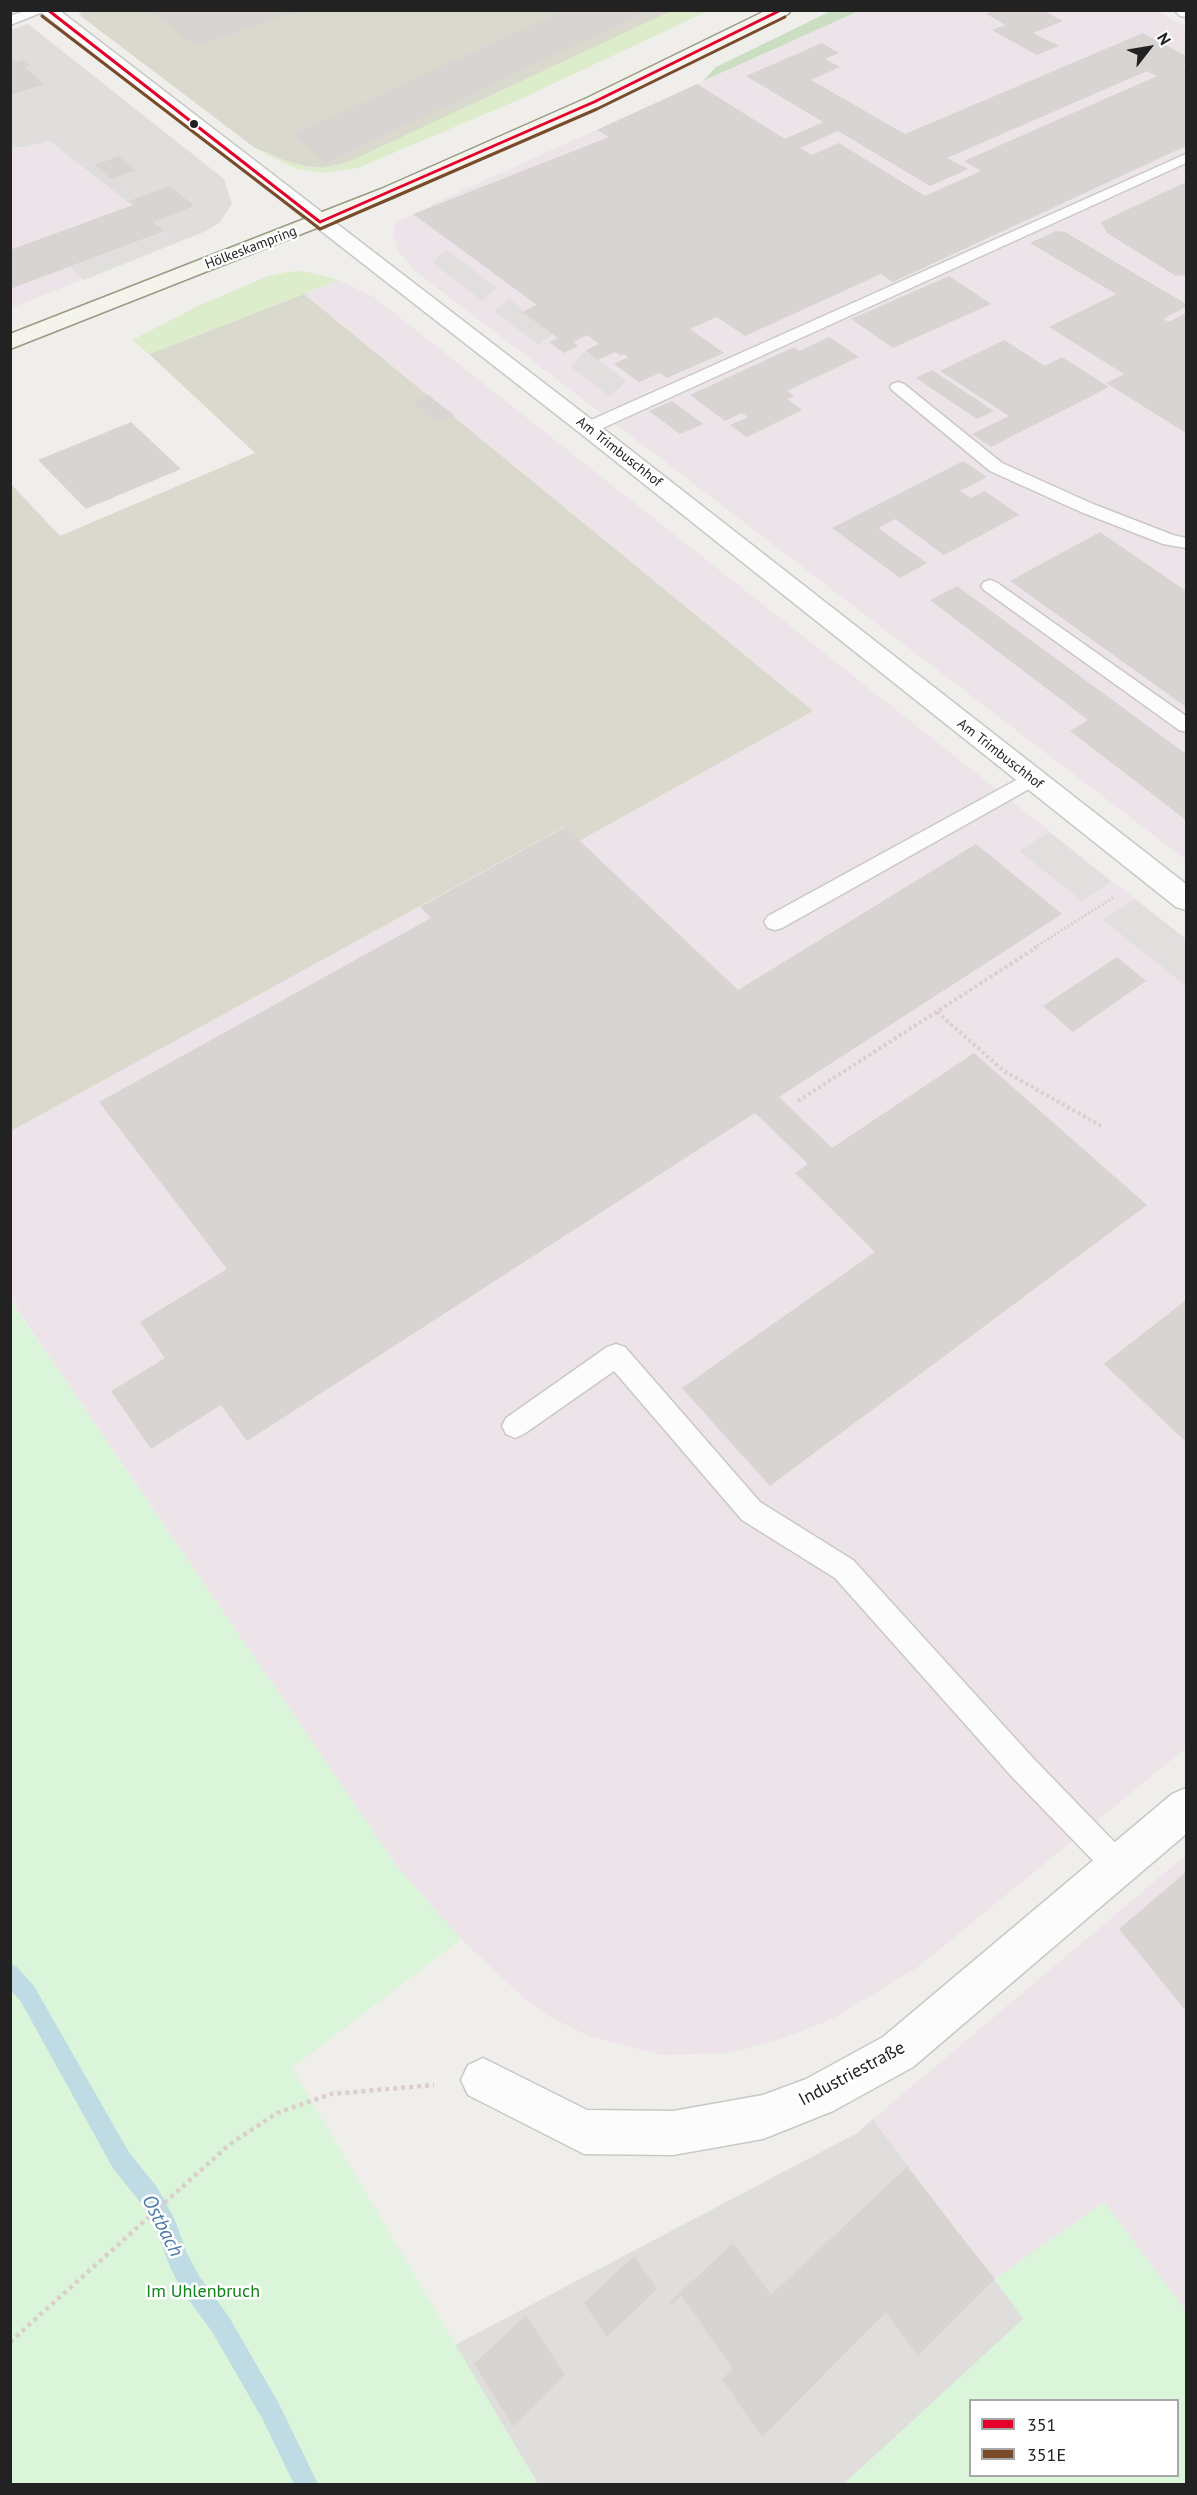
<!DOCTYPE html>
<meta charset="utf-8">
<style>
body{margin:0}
#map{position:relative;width:1197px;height:2495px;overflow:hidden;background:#f0eeeb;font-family:"PT Sans",sans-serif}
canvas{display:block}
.frame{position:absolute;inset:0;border:12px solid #222;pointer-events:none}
.legend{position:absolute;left:969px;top:2399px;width:210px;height:78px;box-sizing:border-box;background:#fff;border:2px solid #a7a7a7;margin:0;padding:8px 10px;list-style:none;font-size:18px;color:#222}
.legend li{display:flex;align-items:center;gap:12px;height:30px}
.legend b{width:30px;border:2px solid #a7a7a7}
.north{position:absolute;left:1119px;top:18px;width:60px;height:60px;-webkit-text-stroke:4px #fff;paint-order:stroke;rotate:59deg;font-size:16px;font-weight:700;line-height:24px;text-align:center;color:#222}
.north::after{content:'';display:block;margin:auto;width:21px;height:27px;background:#222;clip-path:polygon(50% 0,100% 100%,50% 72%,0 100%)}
</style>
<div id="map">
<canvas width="1197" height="2495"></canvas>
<div class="frame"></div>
<ul class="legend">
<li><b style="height:8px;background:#e4002b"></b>351</li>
<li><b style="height:8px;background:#7a4b2a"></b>351E</li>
</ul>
<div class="north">N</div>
</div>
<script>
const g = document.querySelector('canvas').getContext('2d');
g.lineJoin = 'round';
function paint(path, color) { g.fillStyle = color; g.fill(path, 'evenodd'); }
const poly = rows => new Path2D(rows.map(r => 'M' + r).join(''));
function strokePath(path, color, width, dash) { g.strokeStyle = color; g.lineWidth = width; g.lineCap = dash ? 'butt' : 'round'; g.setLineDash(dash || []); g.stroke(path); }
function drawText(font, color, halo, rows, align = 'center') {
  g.font = font + ' "PT Sans",sans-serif'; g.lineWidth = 5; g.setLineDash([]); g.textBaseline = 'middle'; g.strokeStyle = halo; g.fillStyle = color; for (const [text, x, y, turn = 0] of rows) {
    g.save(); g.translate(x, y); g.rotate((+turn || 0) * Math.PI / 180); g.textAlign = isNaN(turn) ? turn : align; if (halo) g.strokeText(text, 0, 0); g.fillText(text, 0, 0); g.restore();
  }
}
paint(poly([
 [28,24,224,179,232,204,219,223,206,231,171,245,158,234,165,231,49,141,26,147,11,147,10,30],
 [873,2119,1024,2319,844,2484,538,2484,455,2345,857,2133]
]), '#dfdedc');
paint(poly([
 [859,11,1156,11,1186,26,1186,860,415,271,397,250,393,234,394,226,399,221,432,207,430,205],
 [49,141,165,231,159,234,171,245,11,308,11,147,26,147],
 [339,280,374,297,1186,939,1186,1748,918,1967,832,2019,784,2038,731,2053,662,2055,588,2036,552,2018,525,1999,461,1939,399,1869,11,1300,10,1131,565,827,813,711,304,294],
 [1186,1855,1186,2311,1104,2202,995,2279,873,2119]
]), '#ede4e9');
paint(poly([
 [78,11,673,11,354,161,322,168,295,165,255,148,82,17],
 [304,294,813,711,579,841,564,827,11,1131,10,483,60,536,255,453,149,354]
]), '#d9d9cd');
paint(poly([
 [673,10,708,11,525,97,358,168,322,173,297,169,271,157,255,148,280,159,308,167,322,168,346,163],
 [303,271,339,280,149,354,132,340,202,304,266,277,286,272]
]), '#ddeccb');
paint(poly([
 [831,11,859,11,703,81,716,67]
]), '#cbdec1');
paint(poly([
 [10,1300,399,1869,461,1939,292,2068,538,2484,11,2484],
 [1104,2202,1186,2311,1186,2484,844,2484,1023,2319,995,2279],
 [970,2400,1178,2400,1178,2476,970,2476]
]), '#daf5da');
paint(poly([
 [158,234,171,245,84,280,70,267],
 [447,250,497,288,482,301,432,262],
 [509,299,522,309,522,312,553,334,539,345,494,311],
 [586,350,626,381,610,397,571,367],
 [1049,832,1111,882,1082,901,1019,851],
 [1135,899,1186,939,1186,986,1103,920]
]), '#e0dfde');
paint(poly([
 [10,1964,17,1967,34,1986,130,2154,157,2187,174,2218,187,2253,199,2276,229,2317,279,2404,318,2484,294,2484,263,2420,213,2333,183,2292,170,2267,157,2232,141,2203,114,2170,20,2000,10,1990,10,1964]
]), '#bfdbe3');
paint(poly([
 [148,10,299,10,299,11,196,46],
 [565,10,650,10,326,163,292,135],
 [996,10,1042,10,1063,21,1033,33,1059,46,1037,55,992,30,1006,25,986,14],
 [1143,33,1186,56,1186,64,1183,66,1186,68,1186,146,893,282,881,274,745,336,717,317,690,329,724,353,667,378,660,373,639,382,614,364,628,357,624,354,620,356,616,352,598,360,586,350,599,344,587,335,573,342,578,346,564,353,549,342,558,338,522,312,537,305,413,214,609,137,597,130,697,84,785,139,823,122,746,76,822,43,839,53,825,59,840,67,811,80,905,134],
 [1147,71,1157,76,964,161,981,171,925,196,839,143,812,155,800,148,838,131,930,186,968,169,947,158],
 [10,57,17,62,23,60,29,65,24,67,44,84,10,95],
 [119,156,136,170,111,179,95,165],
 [1186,182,1186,275,1176,276,1107,233,1101,222],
 [170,186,194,206,153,222,165,231,10,289,10,250,133,205,129,201],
 [1056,231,1065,232,1186,304,1186,307,1163,319,1169,322,1186,313,1186,433,1106,383,1124,374,1049,327,1116,294,1030,243],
 [949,276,991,304,893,348,851,319],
 [829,337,859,357,787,391,794,396,787,399,802,410,747,437,730,425,748,417,742,413,725,421,690,395,794,347,799,351],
 [1004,340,1045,366,1062,357,1109,387,991,447,972,434,1009,416,940,371],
 [932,370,994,411,977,419,916,378],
 [428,395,454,415,438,422,412,402],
 [672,401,703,424,680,434,649,411],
 [131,422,181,469,86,509,38,460],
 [963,461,987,477,960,491,971,498,985,491,1019,515,944,555,895,519,878,528,927,563,900,578,832,528],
 [1100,532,1186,591,1186,707,1010,581],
 [957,586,1186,754,1186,820,1070,731,1088,720,930,600],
 [565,827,738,990,976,844,1062,914,779,1097,832,1148,974,1053,1147,1205,770,1486,682,1388,875,1252,795,1173,808,1164,755,1113,247,1441,221,1405,151,1449,111,1391,165,1358,140,1322,227,1269,99,1102,431,918,420,907],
 [1117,957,1146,981,1073,1032,1043,1006],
 [1186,1300,1186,1442,1104,1364],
 [1186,1872,1186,2011,1119,1929],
 [907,2167,995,2279,918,2356,886,2312,762,2437,722,2379,733,2369,681,2295,672,2305,669,2303,733,2243,771,2295],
 [634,2256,657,2289,607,2337,584,2303],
 [526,2315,565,2375,513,2426,474,2364]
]), '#d7d4d2');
const lane = poly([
 [28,10,48,10,10,25,10,16,28,10],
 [1186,154,1186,163,594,432,582,432,580,428,582,424,1186,154],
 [898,382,904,384,1002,463,1093,504,1173,535,1186,538,1186,548,1163,544,1081,512,990,471,892,390,890,387,892,384,898,382],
 [990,580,996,582,1186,716,1186,732,1179,730,984,590,981,586,984,582,990,580],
 [1031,772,1038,774,1041,779,1038,784,782,928,775,930,768,928,764,922,768,916,1031,772],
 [616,1344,625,1347,760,1502,853,1560,1033,1758,1128,1856,1133,1866,1128,1876,1118,1881,1108,1876,1013,1778,835,1578,742,1520,614,1371,524,1434,515,1438,506,1434,502,1426,506,1418,607,1347,616,1344]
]);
const street = poly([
 [38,10,59,10,596,423,1186,884,1186,910,1176,907,580,433,38,10],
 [1174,10,1186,10,1186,17,1180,16,1174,10],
 [1186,1788,1186,1834,913,2067,833,2111,763,2139,673,2155,584,2154,468,2095,461,2080,468,2065,483,2058,587,2110,673,2111,763,2095,806,2079,883,2037,1172,1794,1186,1788]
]);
const secondary = poly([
 [767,10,791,10,788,14,601,106,395,197,10,349,10,334,381,189,587,98,767,10]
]);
strokePath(lane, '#c9c8c7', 3);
strokePath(street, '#c9c8c7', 3);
strokePath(secondary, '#999a82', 3);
strokePath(poly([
 [1034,948,1114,897]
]), '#dccecd', 3, [2, 2]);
strokePath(poly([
 [937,1012,1004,1071,1103,1127],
 [798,1101,1037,947]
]), '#dccecd', 4, [3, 3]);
strokePath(poly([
 [10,2342,230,2144,277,2113,331,2094,434,2085]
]), '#dccecd', 4.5, [4, 4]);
paint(lane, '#fdfcfc');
paint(street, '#fdfcfc');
paint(secondary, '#f4f4ed');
strokePath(poly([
 [48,10,320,222],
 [320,222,594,102,781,10]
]), '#e4002b', 3);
strokePath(poly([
 [42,16,320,229,597,109,785,17]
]), '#7a4b2a', 3);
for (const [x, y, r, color] of [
 [194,124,5,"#222"]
]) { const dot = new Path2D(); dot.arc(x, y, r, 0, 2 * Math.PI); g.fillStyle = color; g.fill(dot); strokePath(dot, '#fff', 2); }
drawText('14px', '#222', '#fff', [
 ["Hölkeskampring",251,248,-21],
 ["Am Trimbuschhof",619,452,38],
 ["Am Trimbuschhof",1000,754,38]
]);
drawText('18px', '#222', '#fff', [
 ["Industriestraße",852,2074,-28]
]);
drawText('18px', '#0c8416', '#fff', [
 ["Im Uhlenbruch",203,2292]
]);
drawText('italic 20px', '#4a7aab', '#fff', [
 ["Ostbach",162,2226,63]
]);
</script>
